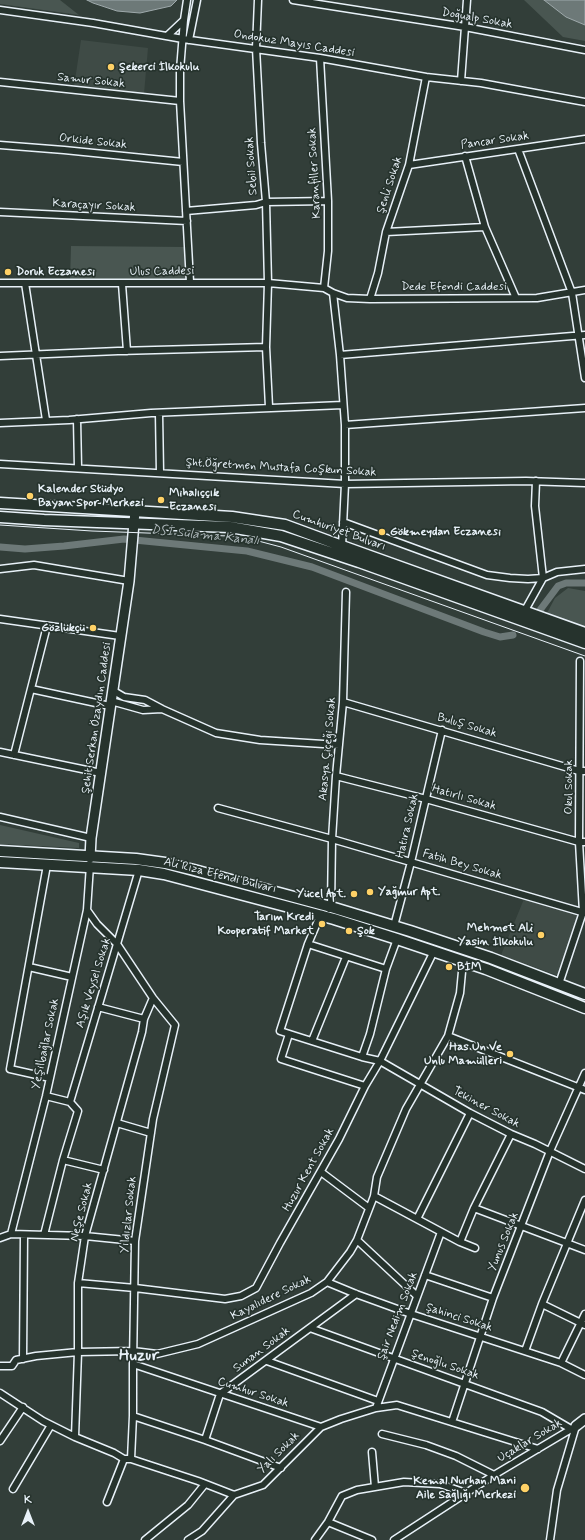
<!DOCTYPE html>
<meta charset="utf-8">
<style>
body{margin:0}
#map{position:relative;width:585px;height:1540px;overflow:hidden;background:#323e39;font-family:Mynerve,sans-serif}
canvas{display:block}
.north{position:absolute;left:8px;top:1492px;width:40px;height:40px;-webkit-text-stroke:3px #26332d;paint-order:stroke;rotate:0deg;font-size:11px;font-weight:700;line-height:16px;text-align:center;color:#e8f1f8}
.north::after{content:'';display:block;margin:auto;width:14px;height:18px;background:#e8f1f8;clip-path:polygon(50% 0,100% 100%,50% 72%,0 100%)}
</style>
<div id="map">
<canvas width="585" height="1540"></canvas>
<div class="north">K</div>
</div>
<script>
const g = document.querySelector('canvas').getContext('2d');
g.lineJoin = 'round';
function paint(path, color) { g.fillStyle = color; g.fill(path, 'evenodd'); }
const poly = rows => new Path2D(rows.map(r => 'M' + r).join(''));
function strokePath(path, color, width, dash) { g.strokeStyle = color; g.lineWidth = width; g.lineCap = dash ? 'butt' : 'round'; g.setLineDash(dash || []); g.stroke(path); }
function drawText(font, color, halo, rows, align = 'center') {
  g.font = font + ' Mynerve,sans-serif'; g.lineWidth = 3.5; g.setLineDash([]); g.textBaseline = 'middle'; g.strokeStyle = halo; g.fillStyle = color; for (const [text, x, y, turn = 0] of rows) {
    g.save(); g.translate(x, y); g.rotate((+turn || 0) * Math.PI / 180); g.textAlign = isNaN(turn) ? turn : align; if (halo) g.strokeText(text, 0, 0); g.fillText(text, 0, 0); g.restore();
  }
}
paint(poly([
 [81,40,148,48,144,94,74,87],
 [524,899,580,915,559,976,501,955]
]), '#3f4b46');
paint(poly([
 [0,0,60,0,79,15,0,4],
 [524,0,585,0,585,41,563,37],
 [71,246,185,247,186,279,70,281],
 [568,588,585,591,585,627,547,613,555,598],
 [0,825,79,843,79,848,0,844]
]), '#495651');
const water = poly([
 [87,0,177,0,171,6,140,13,117,11,93,3,87,0],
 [544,0,585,0,585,25,566,17,544,0]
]);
paint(water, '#6d7978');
strokePath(water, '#9ea9ab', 1);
strokePath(poly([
 [0,547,25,549,64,546,124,539,247,551,312,567,484,632,500,637,513,635],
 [540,610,558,586,566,583,585,583]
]), '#6d7978', 7);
const street = poly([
 [258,0,256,48,261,143,266,202,268,283,266,347,269,407],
 [293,0,465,27,585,50],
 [0,10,93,23,183,39,320,58,426,77,481,83,585,102],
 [184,20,180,70,180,101,190,282],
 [167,36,184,20,187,0],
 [189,40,197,0],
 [320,58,328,201,328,251,324,288],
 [461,81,467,0],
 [0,82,180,101],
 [0,145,64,150,183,162],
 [518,149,572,293,585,378],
 [465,156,485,227,516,298],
 [409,165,585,139],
 [186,211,256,205,266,202,328,201],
 [0,212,187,221],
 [386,232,485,227],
 [0,283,268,283,324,288,333,293,347,298,370,299,537,298,585,290],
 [25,283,46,420],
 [122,284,127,351],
 [333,293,340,355,345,425,345,484,342,546],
 [370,299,378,273,386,232,409,165,426,77],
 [340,355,585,335],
 [0,356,118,351,266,347],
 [159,413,160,473],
 [77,419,78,468],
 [0,423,69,420,151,413,343,405],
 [345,425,585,408],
 [0,464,345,484,526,481,585,483],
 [343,522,487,575,510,578,528,579,543,578,557,572,585,569],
 [0,569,34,565,129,581],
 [524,612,543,578,535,506,536,481],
 [0,619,120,636],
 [31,689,110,706],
 [111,701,143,710,162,709,145,700,124,697,112,690],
 [343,702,579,771,585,771],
 [162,709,216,733,260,740,339,745],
 [0,752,101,773],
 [14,755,47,626],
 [336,776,426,799,579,842,585,842],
 [218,808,332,839,585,913],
 [0,817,91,838],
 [47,865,10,1069,50,1078],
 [329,909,331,907,332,839,336,776,343,702,346,592],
 [87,910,97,924,117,944,153,998,175,1025,153,1119,135,1241,133,1364,133,1416,131,1459],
 [322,914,320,916,308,944,280,1031,362,1057,380,1061,470,1113,511,1134,535,1144,585,1169],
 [394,926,411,862,442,730],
 [308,944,386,969],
 [29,967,72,977],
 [559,984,583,912,579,842,580,661],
 [98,1007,144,1019],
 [289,1034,281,1059,365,1086],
 [448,1036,585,1090],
 [312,1041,346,957],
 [362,1057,370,1034,386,969,397,939],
 [46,1096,70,1102],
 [70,1102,139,870],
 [117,1123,151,1133],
 [63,1160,104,1170],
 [321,1172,369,1208],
 [374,1196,460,1242,475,1248],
 [474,1208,585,1250],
 [417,1219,470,1113],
 [11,1234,46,1096,87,910,90,865],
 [44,1235,63,1160,78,1111,70,1102],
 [0,1238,11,1234,85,1236,135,1241],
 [357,1240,417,1296],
 [460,1242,474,1208,511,1134],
 [425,1275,493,1298],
 [327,1282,356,1294,411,1314,561,1363,585,1375],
 [78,1283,135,1288,225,1299,241,1296,256,1288,280,1243,339,1139,365,1086,380,1061,434,951],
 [542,1304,585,1325],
 [310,1328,542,1412,571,1429],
 [525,1351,542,1304,585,1200],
 [23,1359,24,1235],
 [267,1361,378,1401],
 [561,1363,585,1314],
 [133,1364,321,1427],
 [0,1366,12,1366,16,1360,36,1356,78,1352,133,1351,157,1354,198,1344,311,1293,327,1282,350,1252,357,1240,374,1196,377,1177,406,1109,448,1036,460,993,463,961],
 [0,1393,43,1421,75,1437,114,1453,124,1459,131,1459,198,1481,234,1495,263,1485,321,1427,341,1419,376,1408,397,1405,538,1449],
 [376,1408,441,1232],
 [133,1416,205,1440,281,1468],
 [452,1422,493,1298,550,1151,585,1073],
 [382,1434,426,1445,456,1456,494,1475],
 [75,1437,78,1352,78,1283,85,1236,142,1032,144,1019,153,998],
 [205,1440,220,1394,356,1294],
 [0,1441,23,1407],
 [372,1452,375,1487],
 [13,1489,51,1425],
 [107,1502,124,1459],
 [328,1522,372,1540],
 [145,1540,188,1505,205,1484],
 [188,1540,202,1531,234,1495],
 [315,1540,328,1522,342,1496,357,1490,404,1482,440,1484,466,1493],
 [394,1540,494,1475,573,1428],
 [550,1540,557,1490,576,1426]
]);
const secondary = poly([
 [90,858,91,838,129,581,135,511],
 [576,1426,585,1419]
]);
const primary = poly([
 [0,503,232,517,285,525,342,546,585,633],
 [0,517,44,520,230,527,281,536,359,562,585,643],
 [0,851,136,859,165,863,194,870,331,907,410,931,491,958,585,994],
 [0,862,139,870,164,874,334,919,397,939,486,969,585,1008]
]);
strokePath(street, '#e8f1f8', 9);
strokePath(secondary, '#e8f1f8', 12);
strokePath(primary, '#e8f1f8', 13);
strokePath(street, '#26332d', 6);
strokePath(secondary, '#26332d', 9);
strokePath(primary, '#26332d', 10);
strokePath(poly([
 [0,525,92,531,229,536,247,538,281,547,585,656]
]), '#e8f1f8', 1);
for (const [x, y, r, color] of [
 [111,67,4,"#ffd166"],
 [8,272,4,"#ffd166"],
 [30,496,4,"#ffd166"],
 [161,500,4,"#ffd166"],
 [382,532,4,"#ffd166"],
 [93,628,4,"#ffd166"],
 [370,892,4,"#ffd166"],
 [354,894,4,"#ffd166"],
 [322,924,4,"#ffd166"],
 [349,931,4,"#ffd166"],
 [541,935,4,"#ffd166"],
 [449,967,4,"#ffd166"],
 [510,1054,4,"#ffd166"],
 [525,1488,5,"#ffd166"]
]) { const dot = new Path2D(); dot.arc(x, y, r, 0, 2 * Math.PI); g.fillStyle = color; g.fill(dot); strokePath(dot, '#26332d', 1.5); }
drawText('12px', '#e8f1f8', '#26332d', [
 ["Doğualp Sokak",477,19,10],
 ["Ondokuz Mayıs Caddesi",294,44,9],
 ["Samur Sokak",91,81,6],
 ["Pancar Sokak",495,141,-8],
 ["Orkide Sokak",93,142,6],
 ["Sebil Sokak",252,166,-94],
 ["Karanfiller Sokak",315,173,-93],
 ["Şenli Sokak",390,185,-72],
 ["Karaçayır Sokak",94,206,3],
 ["Ulus Caddesi",162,272,-1],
 ["Dede Efendi Caddesi",454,287],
 ["Şht.Öğretmen Mustafa Coşkun Sokak",281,468,3],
 ["Cumhuriyet Bulvarı",339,531,20],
 ["Şehit Serkan Özaydın Caddesi",97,718,-82],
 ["Buluş Sokak",467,726,16],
 ["Akasya Çiçeği Sokak",328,749,-85],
 ["Okul Sokak",569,787,-90],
 ["Hatırlı Sokak",464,798,16],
 ["Hatıra Sokak",408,826,-77],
 ["Fatih Bey Sokak",462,865,16],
 ["Ali Rıza Efendi Bulvarı",220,876,14],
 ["Aşık Veysel Sokak",94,983,-73],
 ["Yeşilbağlar Sokak",46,1044,-78],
 ["Tekiner Sokak",486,1108,28],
 ["Huzur Kent Sokak",309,1170,-61],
 ["Neşe Sokak",82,1212,-76],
 ["Yıldızlar Sokak",129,1215,-84],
 ["Yunus Sokak",504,1242,-68],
 ["Kayalıdere Sokak",271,1298,-26],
 ["Şair Nedim Sokak",398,1316,-69],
 ["Şahinci Sokak",459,1318,18],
 ["Sunan Sokak",262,1350,-37],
 ["Şenoğlu Sokak",445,1365,19],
 ["Cumhur Sokak",253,1393,18],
 ["Uçaklar Sokak",530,1441,-31],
 ["Yalı Sokak",279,1453,-45]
]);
drawText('bold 12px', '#e8f1f8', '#26332d', [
 ["Şekerci İlkokulu",119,67],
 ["Doruk Eczanesi",16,272],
 ["Kalender Stüdyo",38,489],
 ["Bayan Spor Merkezi",38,503],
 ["Mihalıççık",169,493],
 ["Eczanesi",169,507],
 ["Gökmeydan Eczanesi",390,532],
 ["Gözlükçü",85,628,"right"],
 ["Yağmur Apt.",378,892],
 ["Yücel Apt.",346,894,"right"],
 ["Tarım Kredi",314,917,"right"],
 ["Kooperatif Market",314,931,"right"],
 ["Mehmet Ali",533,928,"right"],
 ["Yasin İlkokulu",533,942,"right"],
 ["Şok",357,931],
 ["BİM",457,967],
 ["Has Un Ve",502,1047,"right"],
 ["Unlu Mamülleri",502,1061,"right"],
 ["Kemal Nurhan Mani",516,1481,"right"],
 ["Aile Sağlığı Merkezi",516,1495,"right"]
], 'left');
drawText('italic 13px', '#b1bbbe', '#26332d', [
 ["DSİ Sulama Kanalı",205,536,6]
]);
drawText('bold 16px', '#e8f1f8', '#26332d', [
 ["Huzur",139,1357]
]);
</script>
